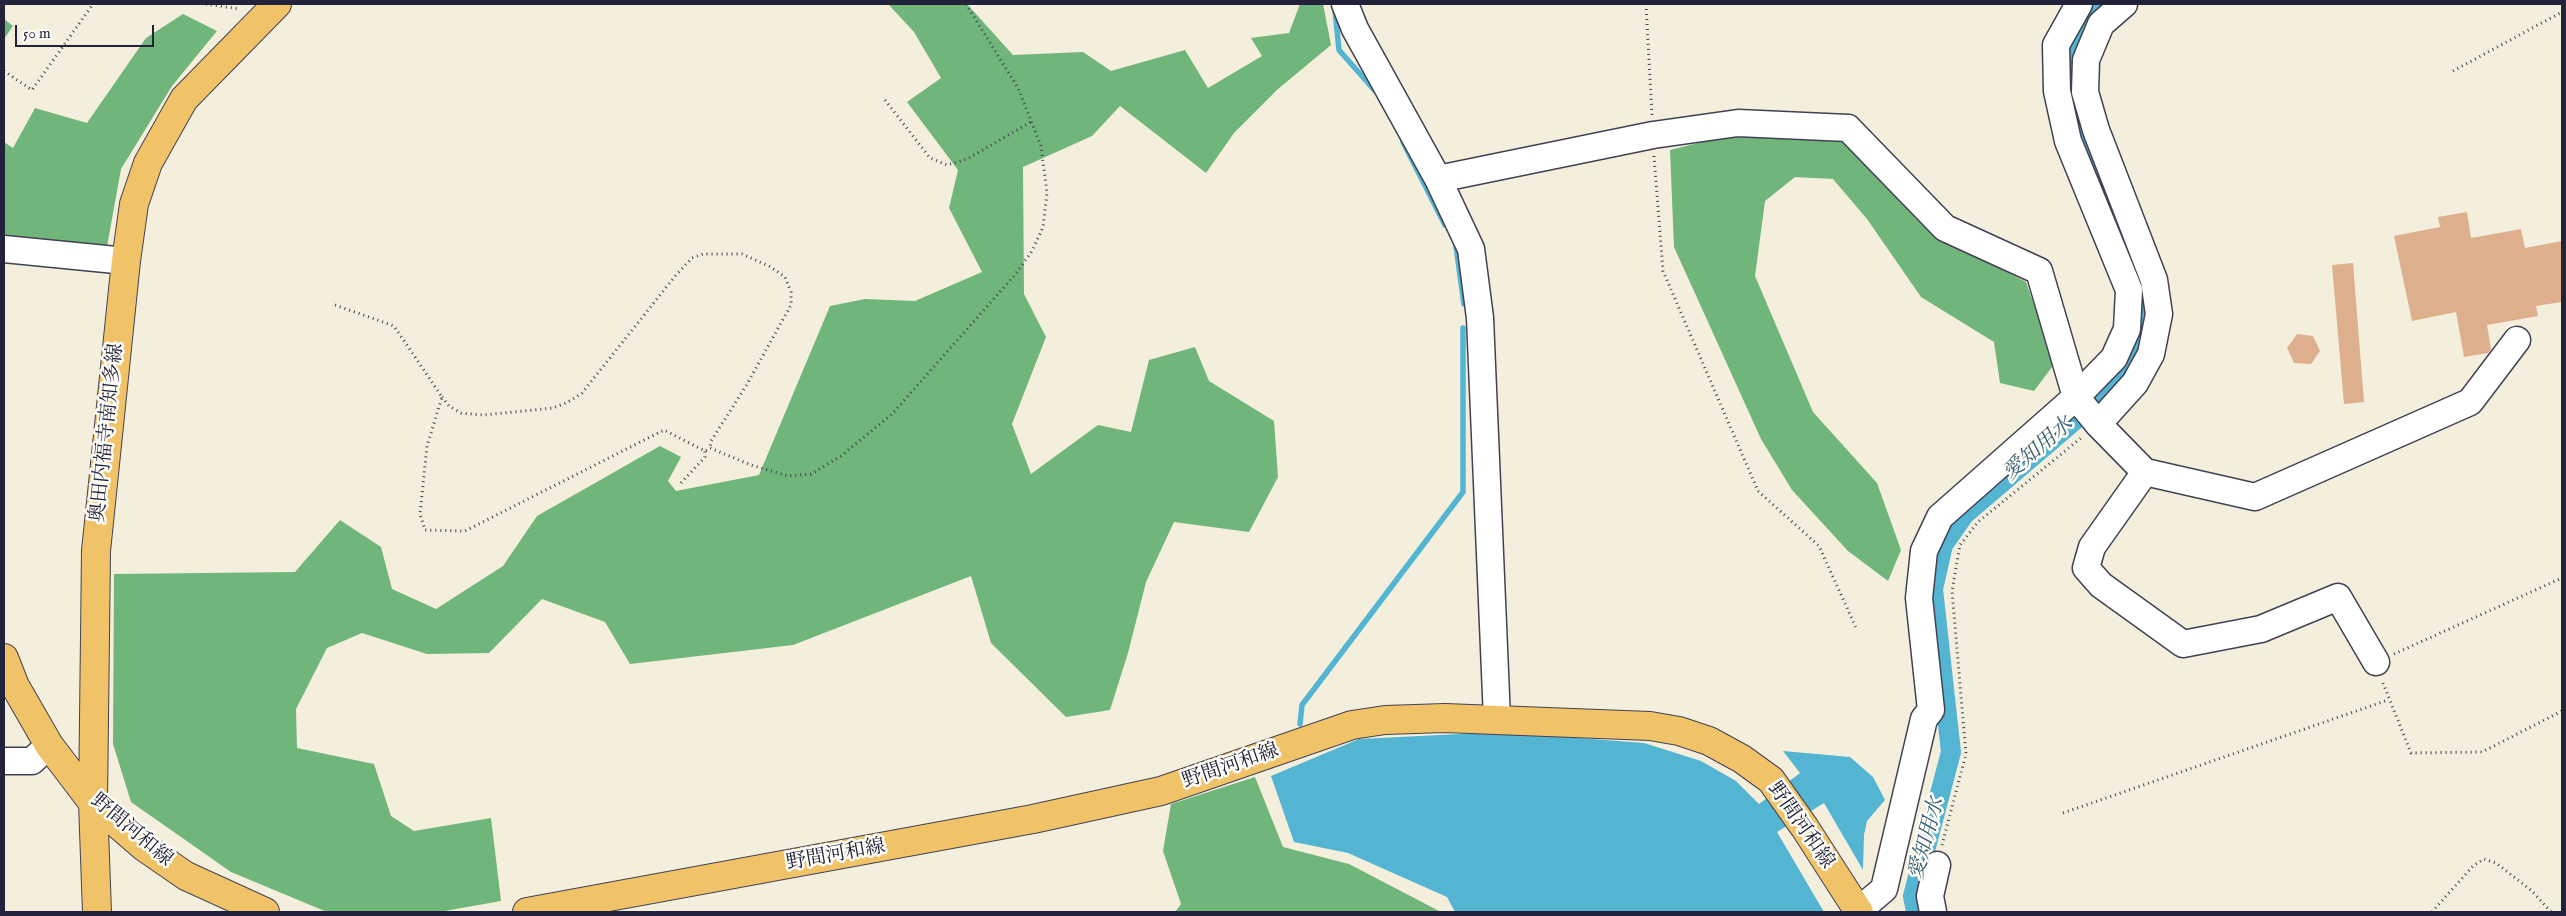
<!DOCTYPE html>
<meta charset="utf-8">
<style>
body{margin:0}
#map{position:relative;width:2566px;height:916px;overflow:hidden;background:#f4efdd;font-family:"IM FELL English",serif}
canvas{display:block}
.frame{position:absolute;inset:0;border:5px solid #22223b;pointer-events:none}
.scale{position:absolute;left:15px;top:25px;width:139px;height:22px;box-sizing:border-box;border:2px solid #22223b;border-top:0;padding-left:6px;font-size:15px;line-height:18px;white-space:nowrap;color:#22223b;-webkit-text-stroke:4px #fdfcf7;paint-order:stroke}
</style>
<div id="map">
<canvas width="2566" height="916"></canvas>
<div class="frame"></div>
<div class="scale">50 m</div>
</div>
<script>
const g = document.querySelector('canvas').getContext('2d');
g.lineJoin = 'round';
function paint(path, color) { g.fillStyle = color; g.fill(path, 'evenodd'); }
const poly = rows => new Path2D(rows.map(r => 'M' + r).join(''));
function strokePath(path, color, width, dash) { g.strokeStyle = color; g.lineWidth = width; g.lineCap = dash ? 'butt' : 'round'; g.setLineDash(dash || []); g.stroke(path); }
function drawText(font, color, halo, rows, align = 'center') {
  g.font = font + ' "IM FELL English","Noto Serif JP",serif'; g.lineWidth = 5; g.setLineDash([]); g.textBaseline = 'middle'; g.strokeStyle = halo; g.fillStyle = color; for (const [text, x, y, turn = 0] of rows) {
    g.save(); g.translate(x, y); g.rotate((+turn || 0) * Math.PI / 180); g.textAlign = isNaN(turn) ? turn : align; if (halo) g.strokeText(text, 0, 0); g.fillText(text, 0, 0); g.restore();
  }
}
paint(poly([
 [888,4,967,4,1013,55,1083,52,1111,71,1185,50,1208,88,1262,56,1251,38,1289,33,1300,4,1323,4,1331,45,1278,89,1234,133,1206,173,1120,106,1092,136,1023,167,1024,294,1046,337,1012,424,1031,474,1098,425,1131,432,1149,360,1195,347,1209,381,1274,421,1278,477,1249,532,1174,522,1146,582,1128,653,1110,710,1066,717,991,643,971,576,793,645,630,664,605,622,542,599,489,653,427,654,362,633,327,648,296,709,297,748,374,764,391,816,414,831,491,818,501,901,439,912,327,912,231,872,131,802,113,744,114,574,295,572,340,520,381,547,392,589,436,609,503,566,537,516,660,446,681,457,668,481,676,491,759,475,830,306,865,299,915,301,982,272,949,208,958,170,907,102,941,78,914,32],
 [183,14,217,31,172,86,121,169,106,252,4,241,4,142,13,148,35,108,87,123,146,38],
 [4,19,13,26,4,39],
 [1742,132,1841,140,1937,235,2026,282,2055,363,2034,391,2000,383,1994,342,1921,297,1867,219,1833,179,1795,177,1765,201,1755,276,1813,412,1877,483,1901,550,1888,581,1848,551,1792,490,1761,439,1674,247,1670,150],
 [1255,777,1283,847,1349,864,1441,912,1175,912,1181,904,1163,851,1171,804]
]), '#70b579');
paint(poly([
 [1500,732,1644,743,1701,761,1736,781,1759,804,1800,773,1783,751,1850,757,1873,777,1885,800,1867,821,1864,835,1863,870,1824,803,1777,832,1824,912,1455,912,1447,897,1348,853,1294,842,1271,776,1359,739]
]), '#53b5d1');
strokePath(poly([
 [1335,10,1339,50,1376,92],
 [1403,142,1445,225],
 [1456,246,1464,304],
 [1300,724,1302,705,1463,492,1463,328]
]), '#53b5d1', 5.5);
strokePath(poly([
 [1916,912,1913,896,1951,752,1933,589,1943,545,1964,515,2122,380,2138,351,2142,316,2140,283,2082,133,2071,93,2071,54,2089,16,2102,4]
]), '#53b5d1', 20);
paint(poly([
 [2467,212,2471,238,2521,229,2525,248,2562,241,2562,302,2536,306,2538,316,2487,325,2491,349,2488,353,2464,357,2456,312,2412,321,2394,236,2440,227,2438,217],
 [2353,263,2364,402,2344,404,2332,265],
 [2297,334,2313,336,2320,351,2311,364,2294,363,2287,348]
]), '#deaf8d');
const minor = poly([
 [1345,4,1355,29,1438,179,1471,249,1480,318,1497,719],
 [1438,179,1653,135,1738,123,1848,128,1945,228,2039,271,2076,397,2098,424,2145,472,2092,547,2086,568,2101,585,2183,644,2261,629,2338,597,2376,662],
 [4,249,126,261],
 [2098,424,2135,383,2151,354,2159,314,2154,280,2096,130,2085,92,2086,60,2101,24,2124,4],
 [2145,472,2255,497,2470,402,2517,340],
 [4,761,32,761,49,745],
 [1858,911,1884,889,1924,719,1931,710,1919,598,1924,551,1940,517,2076,397,2114,358,2127,329,2129,290,2068,141,2057,91,2056,45,2079,4],
 [1933,912,1930,896,1937,865]
]);
const major = poly([
 [4,658,15,686,49,745,93,803,144,847,186,876,265,912],
 [97,912,93,803,96,551,126,261,134,204,148,163,184,99,277,4],
 [527,912,1033,819,1161,791,1352,725,1385,720,1445,718,1650,726,1679,731,1709,741,1742,759,1771,780,1805,828,1859,912]
]);
strokePath(minor, '#424153', 29);
strokePath(major, '#424153', 30);
strokePath(poly([
 [206,4,240,9],
 [1646,4,1652,115],
 [4,71,32,90,93,4],
 [2453,71,2562,12],
 [885,100,930,158,947,165,967,159,1031,122],
 [1654,156,1663,271,1758,491,1819,546,1857,630],
 [335,305,394,326,442,397,427,446,420,514,425,530,465,531,664,430,705,451,710,448,751,465,788,476,811,474,841,456,892,414,1015,275,1032,251,1043,227,1047,193,1041,146,1018,88,966,4],
 [442,397,449,406,461,413,483,415,553,408,568,402,582,393,676,275,692,258,703,254,742,254,771,267,785,277,791,292,791,305,746,386,711,441,710,448],
 [681,483,705,457,705,451],
 [2394,654,2562,578],
 [2383,683,2411,753,2482,752,2562,711],
 [2063,813,2388,700],
 [1942,845,1966,754,1952,591,1960,545,1978,522,2081,438],
 [2432,912,2473,866,2484,859,2496,863,2532,891,2551,912]
]), '#424153', 3, [1, 4]);
strokePath(minor, '#fff', 26);
strokePath(major, '#f1c369', 28);
drawText('20px', '#22223b', '#fdfcf7', [
 ["奥田内福寺南知多線",108,433,-84],
 ["野間河和線",1231,767,-19],
 ["野間河和線",1800,826,55],
 ["野間河和線",131,831,40],
 ["野間河和線",836,856,-10]
]);
drawText('italic 21px', '#365d77', '#fdfcf7', [
 ["愛知用水",2039,450,-41],
 ["愛知用水",1928,839,-75]
]);
</script>
